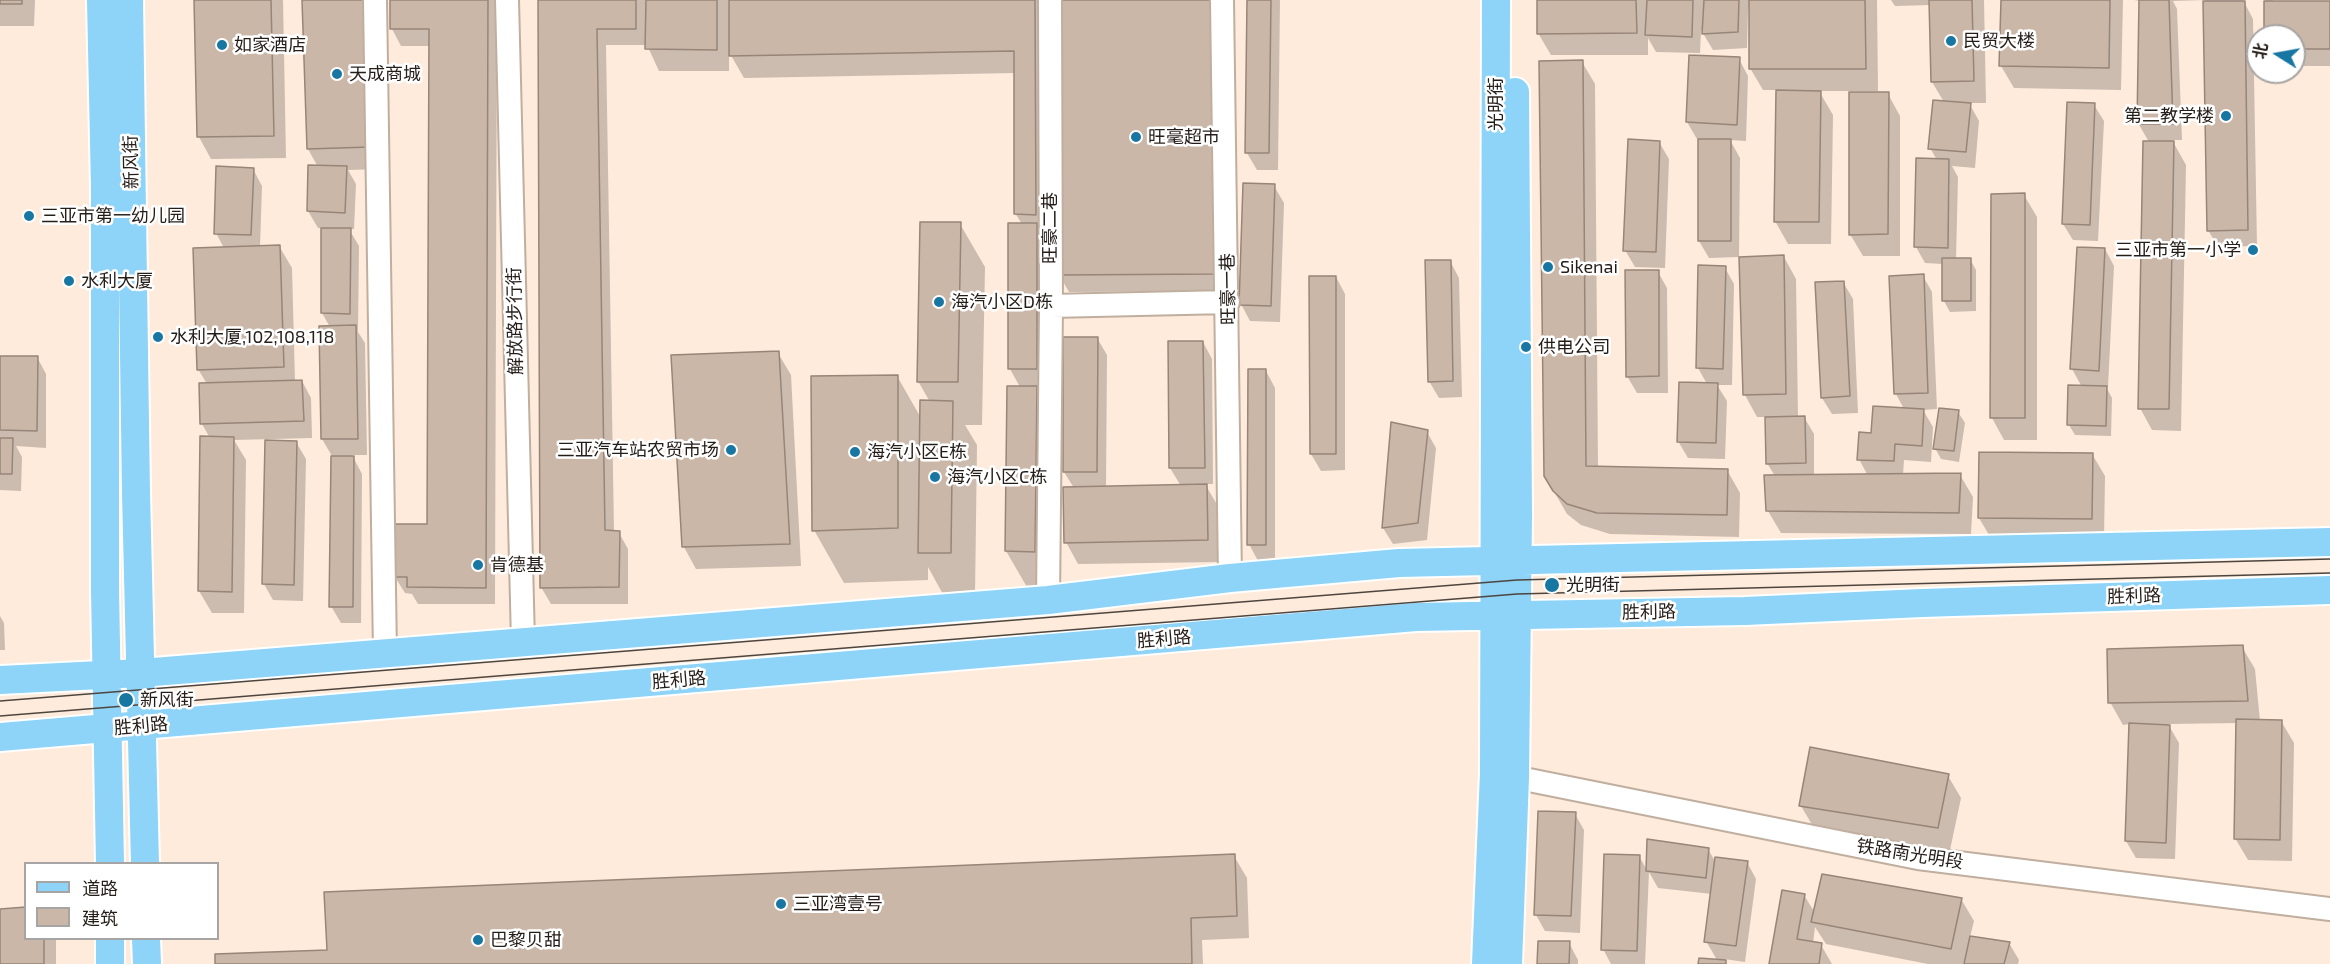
<!DOCTYPE html>
<meta charset="utf-8">
<style>
body{margin:0}
#map{position:relative;width:2330px;height:964px;overflow:hidden;background:#feebdb;font-family:"Exo 2","Noto Sans SC",sans-serif}
canvas{display:block}
.legend{position:absolute;left:24px;top:862px;width:195px;height:78px;box-sizing:border-box;background:#fff;border:2px solid #a7a5a3;margin:0;padding:8px 10px;list-style:none;font-size:18px;color:#241d18}
.legend li{display:flex;align-items:center;gap:12px;height:30px}
.legend b{width:30px;border:2px solid #a7a5a3}
.north{position:absolute;left:2246px;top:24px;width:60px;height:60px;box-sizing:border-box;background:#fff;border:2px solid #a7a5a3;border-radius:50%;rotate:281deg;font-size:16px;font-weight:700;line-height:24px;text-align:center;color:#241d18}
.north::after{content:'';display:block;margin:auto;width:21px;height:27px;background:#1876a3;clip-path:polygon(50% 0,100% 100%,50% 72%,0 100%)}
</style>
<div id="map">
<canvas width="2330" height="964"></canvas>
<ul class="legend">
<li><b style="height:8px;background:#8ed3f8"></b>道路</li>
<li><b style="height:16px;background:#cab7a8"></b>建筑</li>
</ul>
<div class="north">北</div>
</div>
<script>
const g = document.querySelector('canvas').getContext('2d');
g.lineJoin = 'round';
function paint(path, color) { g.fillStyle = color; g.fill(path, 'evenodd'); }
const poly = rows => new Path2D(rows.map(r => 'M' + r).join(''));
function strokePath(path, color, width, dash) { g.strokeStyle = color; g.lineWidth = width; g.lineCap = dash ? 'butt' : 'round'; g.setLineDash(dash || []); g.stroke(path); }
function drawText(font, color, halo, rows, align = 'center') {
  g.font = font + ' "Exo 2","Noto Sans SC",sans-serif'; g.lineWidth = 5; g.setLineDash([]); g.textBaseline = 'middle'; g.strokeStyle = halo; g.fillStyle = color; for (const [text, x, y, turn = 0] of rows) {
    g.save(); g.translate(x, y); g.rotate((+turn || 0) * Math.PI / 180); g.textAlign = isNaN(turn) ? turn : align; if (halo) g.strokeText(text, 0, 0); g.fillText(text, 0, 0); g.restore();
  }
}
paint(poly([
 [0,0,35,0,34,26,0,26],
 [196,0,283,0,286,158,211,159,199,137],
 [304,0,383,169,348,170,356,184,354,229,349,229,359,246,358,332,365,343,367,455,352,455,362,474,361,623,341,623,331,606,332,456,322,439,330,327,322,313,323,228,318,228,308,211,318,167,308,149],
 [392,0,497,0,495,604,418,604,412,594,405,593,395,577,429,525,431,46,401,46,392,29],
 [539,0,1058,0,1224,291,1069,292,1061,278,1061,412,1051,412,1061,431,1059,594,1031,594,1006,551,1020,387,1010,369,1022,224,1015,213,1015,73,744,78,729,52,729,71,659,71,647,45,606,45,614,532,619,533,628,549,628,604,551,604,541,587],
 [1249,0,1280,0,1278,170,1257,170,1247,153],
 [1538,0,1877,0,1878,91,1819,91,1833,115,1831,244,1788,244,1775,221,1777,90,1763,90,1750,68,1751,9,1748,9,1747,48,1713,50,1701,30,1700,53,1656,52,1648,38,1648,55,1551,55,1538,33],
 [1891,0,1984,0,1986,103,1969,103,1979,121,1975,168,1952,166,1958,177,1956,259,1970,259,1976,270,1976,311,1950,312,1944,301,1943,264,1925,263,1916,247,1937,160,1930,148,1944,102,1932,82,1930,5,1895,6],
 [2002,0,2123,0,2121,90,2014,88,2001,66],
 [2134,0,2243,0,2253,19,2257,246,2218,247,2208,230,2205,0,2173,1,2177,9,2182,140,2172,140,2186,165,2181,431,2152,430,2140,408,2149,142,2138,123,2140,1],
 [2265,0,2273,0,2273,2,2330,2,2330,66,2294,66,2294,36,2266,36],
 [1739,59,1748,76,1746,141,1730,140,1740,158,1739,257,1709,258,1699,241,1700,139,1697,139,1687,122],
 [1582,62,1595,84,1598,467,1727,470,1740,493,1739,537,1610,534,1581,525,1567,514,1545,476],
 [1888,94,1900,116,1900,256,1863,256,1850,234],
 [2094,105,2104,121,2098,241,2073,240,2063,224],
 [1659,142,1669,159,1665,268,1635,267,1625,250],
 [253,169,262,186,260,247,279,246,292,268,295,382,302,381,311,398,312,438,234,440,246,460,244,613,212,613,199,591,210,438,202,424,207,384,198,369,224,248,216,233],
 [1274,186,1284,203,1280,322,1250,321,1241,304],
 [2024,195,2037,217,2037,440,2004,440,1992,418],
 [960,224,985,267,982,425,965,425,977,445,975,596,944,596,928,567,928,580,844,583,814,530,897,376,921,418,930,402,918,381],
 [2105,249,2114,266,2108,387,2106,387,2112,398,2111,436,2075,435,2069,425,2082,387,2072,369],
 [1784,257,1796,279,1798,418,1804,417,1814,434,1814,476,1868,476,1859,459,1873,434,1904,409,1896,394,1923,276,1932,292,1937,409,1923,410,1933,427,1931,462,1904,460,1903,475,1960,475,1973,497,1971,534,1781,533,1768,511,1775,476,1767,463,1767,417,1757,417,1745,395],
 [1450,261,1459,278,1462,397,1439,398,1429,381],
 [1725,268,1734,284,1732,385,1717,385,1727,401,1725,459,1688,458,1678,441,1707,384,1698,368],
 [1658,272,1667,288,1668,393,1637,393,1627,376],
 [1336,277,1345,294,1345,470,1321,471,1311,454],
 [1843,282,1853,299,1858,413,1832,414,1822,398],
 [1097,338,1107,355,1106,488,1181,486,1170,468,1203,342,1212,359,1213,484,1205,484,1219,508,1220,562,1078,564,1066,542,1074,488,1064,472],
 [778,353,791,375,801,566,696,569,684,547],
 [0,357,37,357,46,374,46,448,16,446,22,457,21,491,0,490],
 [1266,371,1275,388,1275,561,1258,561,1249,544],
 [1958,412,1965,423,1959,462,1941,459,1935,448],
 [1427,432,1436,448,1427,540,1393,544,1383,528],
 [296,442,306,459,303,601,273,600,264,584],
 [2092,454,2105,476,2104,541,1992,540,1979,518],
 [0,616,4,623,5,650,0,650],
 [2242,647,2255,669,2260,721,2281,721,2294,743,2292,861,2248,860,2235,838,2238,723,2168,724,2179,743,2175,859,2136,858,2126,841,2130,724,2123,725,2110,702],
 [1948,776,1961,798,1950,850,1814,828,1801,806],
 [1575,814,1584,830,1580,933,1545,931,1536,915],
 [1649,841,1708,849,1716,863,1747,862,1756,879,1745,962,1724,959,1727,964,1700,964,1717,960,1706,941,1712,894,1658,888,1649,872,1645,964,1611,964,1603,949,1639,856,1648,872],
 [1234,856,1247,878,1249,938,1202,940,1203,964,217,964],
 [1804,895,1815,913,1961,899,1974,921,1970,937,2009,943,2019,960,2018,964,1928,964,1826,944,1815,927,1813,943,1821,945,1832,964,1771,964],
 [0,910,26,938,56,938,56,964,0,964],
 [1569,943,1578,960,1578,964,1538,964]
]), '#0003');
const building = poly([
 [0,0,22,0,22,4,0,4,0,0],
 [194,0,271,0,274,136,197,137,194,0],
 [302,0,367,0,371,147,307,149,302,0],
 [390,0,488,0,486,588,407,587,407,577,394,577,394,524,427,524,429,29,390,29,390,0],
 [538,0,636,0,636,29,597,29,605,530,620,531,619,587,540,588,538,0],
 [646,0,717,0,717,50,645,49,646,0],
 [729,0,1035,0,1036,215,1014,214,1014,51,729,56,729,0],
 [1057,0,1214,0,1215,274,1058,275,1057,0],
 [1247,0,1271,0,1269,153,1245,153,1247,0],
 [1537,0,1636,0,1637,33,1537,34,1537,0],
 [1647,0,1693,0,1692,37,1645,35,1647,0],
 [1704,0,1739,0,1738,32,1702,34,1704,0],
 [1749,0,1865,0,1866,69,1749,69,1749,0],
 [1929,0,1972,0,1974,81,1931,82,1929,0],
 [2001,0,2110,0,2109,68,1999,66,2001,0],
 [2139,0,2169,0,2173,124,2137,124,2139,0],
 [2203,1,2245,1,2248,230,2207,231,2203,1],
 [2264,1,2330,1,2330,49,2294,49,2294,36,2264,36,2264,1],
 [1689,55,1740,57,1737,125,1686,122,1689,55],
 [1583,60,1586,466,1728,469,1727,515,1597,513,1567,504,1553,491,1544,476,1539,61,1583,60],
 [1776,90,1821,91,1819,222,1774,222,1776,90],
 [1849,92,1889,92,1888,234,1849,235,1849,92],
 [1933,100,1971,103,1966,152,1928,149,1933,100],
 [2067,102,2095,103,2090,225,2062,224,2067,102],
 [1628,139,1660,141,1656,252,1623,251,1628,139],
 [1698,139,1731,139,1731,241,1698,241,1698,139],
 [2143,141,2174,141,2169,409,2138,409,2143,141],
 [1916,158,1949,159,1948,248,1914,247,1916,158],
 [308,165,347,166,345,213,307,211,308,165],
 [216,166,254,168,251,235,214,234,216,166],
 [1243,183,1275,184,1271,306,1239,305,1243,183],
 [2025,193,2025,418,1990,418,1991,194,2025,193],
 [920,222,961,222,958,382,917,382,920,222],
 [1008,223,1037,223,1037,369,1008,369,1008,223],
 [321,228,351,228,350,314,321,313,321,228],
 [280,245,284,367,197,370,193,248,280,245],
 [2077,247,2105,248,2099,371,2070,369,2077,247],
 [1784,255,1786,394,1743,395,1739,257,1784,255],
 [1942,258,1971,258,1971,301,1942,301,1942,258],
 [1425,260,1451,260,1453,381,1428,382,1425,260],
 [1698,265,1726,266,1723,369,1696,368,1698,265],
 [1625,270,1659,270,1659,376,1626,377,1625,270],
 [1924,274,1928,393,1894,394,1889,276,1924,274],
 [1309,276,1336,276,1336,454,1310,454,1309,276],
 [1844,281,1850,396,1821,398,1815,282,1844,281],
 [356,325,358,439,321,439,319,326,356,325],
 [1063,337,1098,337,1097,472,1063,472,1063,337],
 [1168,341,1203,341,1205,468,1169,468,1168,341],
 [779,351,790,544,682,547,671,355,779,351],
 [0,356,38,356,37,431,0,430,0,356],
 [1248,369,1266,369,1266,545,1247,545,1248,369],
 [898,375,898,528,812,531,811,376,898,375],
 [302,380,304,421,200,424,199,383,302,380],
 [1679,382,1718,383,1716,443,1677,442,1679,382],
 [2068,385,2107,386,2106,426,2067,425,2068,385],
 [1007,386,1037,386,1035,552,1005,551,1007,386],
 [920,400,953,401,951,553,918,553,920,400],
 [1873,406,1924,409,1922,446,1895,444,1894,461,1857,460,1859,432,1871,433,1873,406],
 [1939,408,1959,410,1954,451,1933,449,1939,408],
 [1805,416,1806,463,1766,464,1765,417,1805,416],
 [1391,422,1428,430,1418,523,1382,528,1391,422],
 [200,436,234,437,232,592,198,591,200,436],
 [0,438,13,438,12,474,0,474,0,438],
 [265,440,297,441,294,585,262,584,265,440],
 [1979,452,2093,453,2092,519,1978,518,1979,452],
 [331,456,354,456,353,607,329,607,331,456],
 [1961,473,1959,513,1766,511,1764,475,1961,473],
 [1207,484,1208,540,1064,543,1063,487,1207,484],
 [2243,645,2248,701,2108,703,2107,649,2243,645],
 [2236,719,2282,720,2280,840,2234,839,2236,719],
 [2129,723,2170,725,2166,843,2125,841,2129,723],
 [1810,747,1949,774,1938,828,1799,806,1810,747],
 [1538,811,1576,812,1571,916,1534,915,1538,811],
 [1647,839,1709,848,1706,878,1646,871,1647,839],
 [1235,854,1237,916,1191,918,1192,964,215,964,215,954,327,950,324,892,1235,854],
 [1604,854,1640,855,1637,951,1601,950,1604,854],
 [1715,857,1748,861,1736,946,1704,942,1715,857],
 [1822,874,1962,898,1951,949,1811,922,1822,874],
 [1782,890,1805,894,1797,939,1822,943,1819,964,1769,964,1782,890],
 [26,907,26,938,44,938,44,964,0,964,0,909,26,907],
 [1970,936,2010,942,2004,964,1964,964,1970,936],
 [1538,941,1570,941,1569,964,1537,964,1538,941],
 [1699,958,1726,960,1726,964,1698,964,1699,958]
]);
paint(building, '#cab7a8');
strokePath(building, '#978578', 1.5);
const minor = poly([
 [375,0,385,653],
 [507,0,523,642],
 [1222,0,1230,578],
 [1051,306,1228,302],
 [1048,600,1051,306,1050,0],
 [1499,774,1918,858,2330,909]
]);
const major = poly([
 [101,0,105,188,105,589,110,864],
 [129,0,136,493,145,864],
 [0,680,141,673,1048,600,1230,578,1399,563,2330,542],
 [0,737,1416,617,1745,611,1922,603,2330,590],
 [110,938,110,964],
 [146,938,147,964],
 [1486,964,1494,773,1496,0],
 [1508,964,1515,777,1518,515,1515,92]
]);
strokePath(minor, '#c0ae9f', 26);
strokePath(major, '#fff', 32);
strokePath(minor, '#fff', 22);
strokePath(major, '#8ed3f8', 28);
strokePath(poly([
 [0,701,1517,580,2330,559],
 [0,716,1517,594,2330,573]
]), '#4e453e', 1.5);
for (const [x, y, r, color] of [
 [1951,41,6,"#1876a3"],
 [222,45,6,"#1876a3"],
 [337,74,6,"#1876a3"],
 [2226,116,6,"#1876a3"],
 [1136,137,6,"#1876a3"],
 [29,216,6,"#1876a3"],
 [2253,250,6,"#1876a3"],
 [1548,267,6,"#1876a3"],
 [69,281,6,"#1876a3"],
 [939,302,6,"#1876a3"],
 [158,337,6,"#1876a3"],
 [1526,347,6,"#1876a3"],
 [731,450,6,"#1876a3"],
 [855,452,6,"#1876a3"],
 [935,477,6,"#1876a3"],
 [478,565,6,"#1876a3"],
 [1552,585,8,"#1876a3"],
 [126,700,8,"#1876a3"],
 [781,904,6,"#1876a3"],
 [478,940,6,"#1876a3"]
]) { const dot = new Path2D(); dot.arc(x, y, r, 0, 2 * Math.PI); g.fillStyle = color; g.fill(dot); strokePath(dot, '#fff', 2); }
drawText('18px', '#241d18', '#fff', [
 ["民贸大楼",1963,41],
 ["如家酒店",234,45],
 ["天成商城",349,74],
 ["第二教学楼",2214,116,"right"],
 ["旺毫超市",1148,137],
 ["三亚市第一幼儿园",41,216],
 ["三亚市第一小学",2241,250,"right"],
 ["Sikenai",1560,267],
 ["水利大厦",81,281],
 ["海汽小区D栋",951,302],
 ["水利大厦,102,108,118",170,337],
 ["供电公司",1538,347],
 ["三亚汽车站农贸市场",719,450,"right"],
 ["海汽小区E栋",867,452],
 ["海汽小区C栋",947,477],
 ["肯德基",490,565],
 ["光明街",1566,585],
 ["新风街",140,700],
 ["三亚湾壹号",793,904],
 ["巴黎贝甜",490,940]
], 'left');
drawText('18px', '#241d18', '#fff', [
 ["光明街",1496,104,-90],
 ["新风街",131,162,-91],
 ["旺豪二巷",1050,228,-90],
 ["旺豪一巷",1228,289,-91],
 ["解放路步行街",515,321,-91],
 ["胜利路",2134,596,-2],
 ["胜利路",1649,612,-1],
 ["胜利路",1164,639,-5],
 ["胜利路",679,680,-5],
 ["胜利路",141,726,-5],
 ["铁路南光明段",1910,854,9]
]);
</script>
